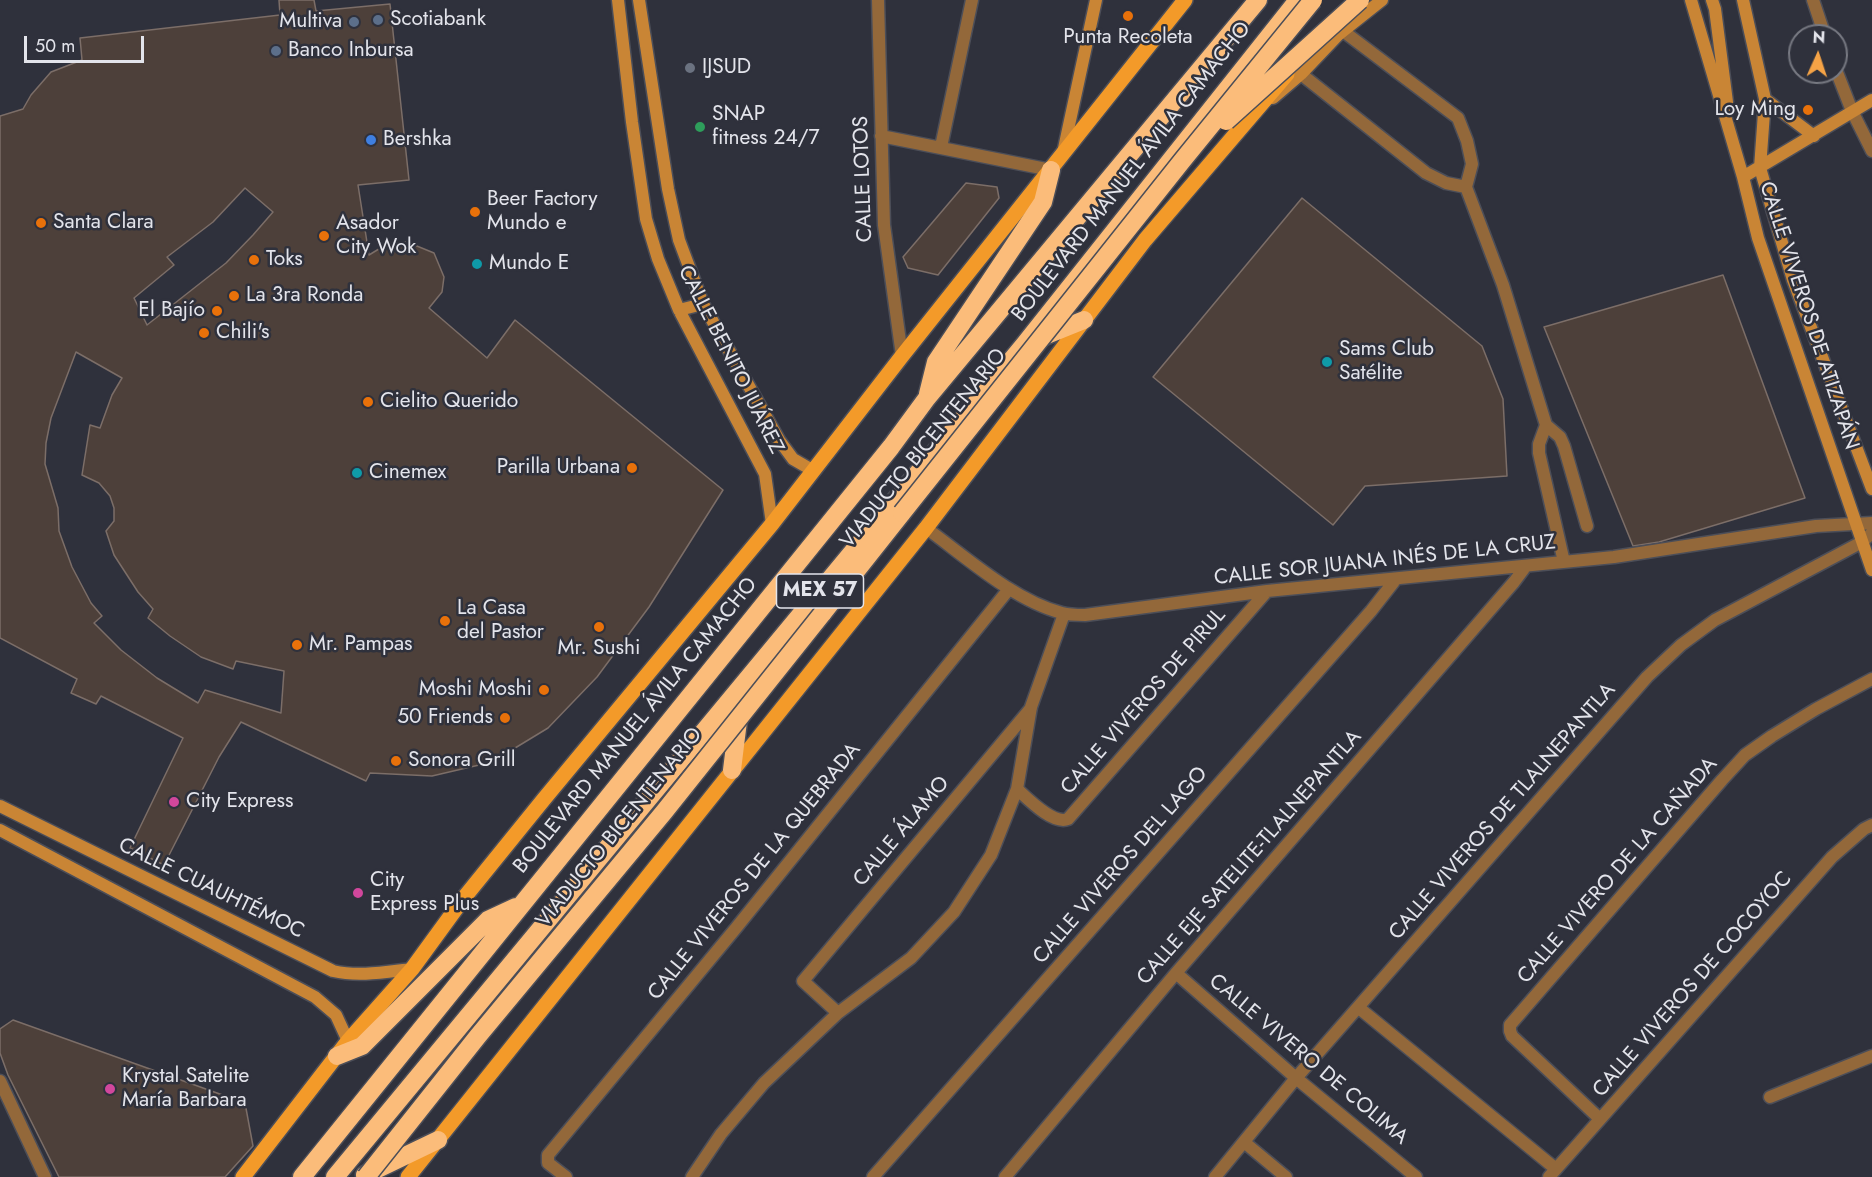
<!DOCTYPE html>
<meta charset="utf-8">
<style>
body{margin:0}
#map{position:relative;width:1872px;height:1177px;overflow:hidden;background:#2f313c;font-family:Jost,sans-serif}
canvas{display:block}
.north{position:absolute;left:1788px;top:24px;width:60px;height:60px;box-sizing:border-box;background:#2f313c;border:2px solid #777982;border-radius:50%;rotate:3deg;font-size:16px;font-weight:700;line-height:24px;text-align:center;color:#e3e4eb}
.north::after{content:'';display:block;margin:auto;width:21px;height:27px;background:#f5a346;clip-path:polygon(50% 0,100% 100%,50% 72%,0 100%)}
.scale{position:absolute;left:24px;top:36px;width:120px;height:27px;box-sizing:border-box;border:3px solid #e3e4eb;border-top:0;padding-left:8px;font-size:18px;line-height:21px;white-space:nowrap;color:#e3e4eb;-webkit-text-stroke:4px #2f313c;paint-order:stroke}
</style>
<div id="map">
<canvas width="1872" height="1177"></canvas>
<div class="north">N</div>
<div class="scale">50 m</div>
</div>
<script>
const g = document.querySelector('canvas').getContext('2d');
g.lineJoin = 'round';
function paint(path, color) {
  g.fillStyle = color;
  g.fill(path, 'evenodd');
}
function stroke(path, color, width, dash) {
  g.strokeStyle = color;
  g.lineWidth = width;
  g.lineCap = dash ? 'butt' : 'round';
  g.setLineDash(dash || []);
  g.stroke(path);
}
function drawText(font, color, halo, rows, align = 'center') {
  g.font = font + ' Jost,sans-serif';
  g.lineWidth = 5;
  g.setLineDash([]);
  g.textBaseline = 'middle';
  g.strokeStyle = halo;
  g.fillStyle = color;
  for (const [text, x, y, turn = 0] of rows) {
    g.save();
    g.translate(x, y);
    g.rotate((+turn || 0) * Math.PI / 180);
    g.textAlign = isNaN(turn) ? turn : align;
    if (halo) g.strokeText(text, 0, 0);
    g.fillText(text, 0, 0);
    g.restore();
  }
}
const building = new Path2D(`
 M279,0H314L316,11L390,4L409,180L358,185L369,255L387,244L407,242L434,253L444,277L442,292L429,308L487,358L515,320L723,490L649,607L597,677L548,728L492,762L432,776L370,773L366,781L241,722L219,757L164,865L130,848L183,738L101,696L96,704L71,693L77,679L0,638V116L23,109L31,95L51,72L82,60L80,38L280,15ZM245,188L273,212L253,235L226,263L147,325L134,298L174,265L167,257L213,222ZM76,352L122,378L112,395L100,428L90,425L82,475L99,483L110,496L114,508V521L106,531L114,555L138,592L153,609L148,618L170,636L201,657L233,669L236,661L284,671L281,713L205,690L198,703L157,678L121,650L94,623L102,616L91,603L72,567L59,531L58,508L45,464L46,443L51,418Z
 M966,183L997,187L999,198L938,275L908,268L903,257Z
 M1302,198L1482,346L1503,399L1507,476L1365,486L1333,525L1153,377Z
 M1723,275L1805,498L1659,542L1633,546L1544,327Z
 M13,1020L245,1103L253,1146L225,1177H59L8,1075L0,1053V1029Z`);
paint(building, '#4d403a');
stroke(building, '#7c6e68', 1.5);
const street = new Path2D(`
 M878,0L884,225L902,356
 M1813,0L1825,36
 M1343,31L1458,118L1467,141L1472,164L1466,187L1503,285L1546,425L1560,437L1564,446L1587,526
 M1836,70L1852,111L1872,151
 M1301,74L1426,173L1446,183L1466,187
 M881,136L1051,170
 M941,147L972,0
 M1546,425L1539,444V453L1564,562
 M926,528C966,557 1013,600 1062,613C1069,615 1078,615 1085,615L1267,591L1614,557L1816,526L1872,523
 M1017,789C1028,799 1053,825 1068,819L1267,591
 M1176,973L1296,1078L1416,1177
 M1359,1008L1556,1169
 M838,1013L803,981L1031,708
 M0,1081L45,1177
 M1770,1097L1872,1056
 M1600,1119L1512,1036L1510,1031V1025L1722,780L1745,755L1772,736L1816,709L1872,679
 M1244,1142L1286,1177
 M566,1177L548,1163V1155L736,928L1009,589
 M692,1177L721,1134L764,1083L838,1013L911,958L954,912L991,855L1017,789L1031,707L1064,614
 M873,1177L1371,611L1396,579
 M1005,1177L1176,973L1514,582L1526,566
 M1215,1177L1296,1078L1647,677L1681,645L1715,620L1862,542L1872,533
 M1549,1177L1832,857L1864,829L1872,825`);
const secondary = new Path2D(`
 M618,0L632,122L646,219L658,259L679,310L765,474L772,524
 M639,0L668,189L679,240L703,304L779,440L793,459L812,470
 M1691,0L1743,177L1758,238L1872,570
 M1712,0L1715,9L1727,102
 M1743,0L1765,99L1760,168L1793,280L1872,489
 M1273,98L1301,74L1338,35L1382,0
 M1765,99L1814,136
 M1063,153L1096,0
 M1743,177L1872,100
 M679,310L703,304
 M0,806L333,971C359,977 385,972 412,969
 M0,830L315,997L336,1015L348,1041`);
const primary = new Path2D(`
 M243,1177L348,1041L412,969L463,899L544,799L772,524L902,356L1185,0
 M408,1177L926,528L1145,240L1287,74`);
const highway = new Path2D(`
 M1037,339L1084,320
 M928,394L936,362L1043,202L1051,170
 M822,614L902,513
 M732,770L739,713
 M337,1056L362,1046L488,920L516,907
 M365,1175L438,1140
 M302,1177L891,447L927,398L1258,0
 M335,1177L1024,345L1298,0`);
stroke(street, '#4c4e58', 15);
stroke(secondary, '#4c4e58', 15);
stroke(primary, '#4c4e58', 18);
stroke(highway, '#4c4e58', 21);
stroke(street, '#93683a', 12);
stroke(secondary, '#c98535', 12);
stroke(primary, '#f39a29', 15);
stroke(highway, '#fbbc7a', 18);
const highwayBridge = new Path2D(`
 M1226,121L1360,0
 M902,513L1182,161L1313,0
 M366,1177L478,1036L664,812L822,614`);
stroke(highwayBridge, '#4c4e58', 21, []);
stroke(highwayBridge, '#fbbc7a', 18);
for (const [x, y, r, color] of [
 [1128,16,6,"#e8710a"],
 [378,20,6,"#5c6f8a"],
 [354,22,6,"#5c6f8a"],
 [276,51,6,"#5c6f8a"],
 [690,68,6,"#6b7280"],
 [1808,110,6,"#e8710a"],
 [700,127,6,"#2e9e5b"],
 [371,140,6,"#3f7fe0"],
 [475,212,6,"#e8710a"],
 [41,223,6,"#e8710a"],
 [324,236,6,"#e8710a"],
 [254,260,6,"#e8710a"],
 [477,264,6,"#0f9aa8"],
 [234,296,6,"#e8710a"],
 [217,311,6,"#e8710a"],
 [204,333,6,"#e8710a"],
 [1327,362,6,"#0f9aa8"],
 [368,402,6,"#e8710a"],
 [632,468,6,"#e8710a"],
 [357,473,6,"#0f9aa8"],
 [445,621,6,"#e8710a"],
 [599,627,6,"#e8710a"],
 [297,645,6,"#e8710a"],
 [544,690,6,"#e8710a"],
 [505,718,6,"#e8710a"],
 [396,761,6,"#e8710a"],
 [174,802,6,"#d1479c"],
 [358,893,6,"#d1479c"],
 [110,1089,6,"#d1479c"]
]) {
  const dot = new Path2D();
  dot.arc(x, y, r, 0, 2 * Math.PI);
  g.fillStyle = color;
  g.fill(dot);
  stroke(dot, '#2f313c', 2);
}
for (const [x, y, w] of [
 [820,591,87]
]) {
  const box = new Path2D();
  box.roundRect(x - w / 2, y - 17, w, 34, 4.5);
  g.fillStyle = '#2f313c';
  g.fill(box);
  stroke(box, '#e3e4eb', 1.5);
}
drawText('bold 20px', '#e3e4eb', null, [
 ["MEX 57",820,591]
]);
drawText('21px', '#e3e4eb', '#2f313c', [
 ["Scotiabank",390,20],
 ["Multiva",342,22,"right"],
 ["Punta Recoleta",1128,38,"center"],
 ["Banco Inbursa",288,51],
 ["IJSUD",702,68],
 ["Loy Ming",1796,110,"right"],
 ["SNAP",712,115],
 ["fitness 24/7",712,139],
 ["Bershka",383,140],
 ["Beer Factory",487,200],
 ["Mundo e",487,224],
 ["Santa Clara",53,223],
 ["Asador",336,224],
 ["City Wok",336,248],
 ["Toks",266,260],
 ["Mundo E",489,264],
 ["La 3ra Ronda",246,296],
 ["El Bajío",205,311,"right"],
 ["Chili's",216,333],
 ["Sams Club",1339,350],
 ["Satélite",1339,374],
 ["Cielito Querido",380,402],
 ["Parilla Urbana",620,468,"right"],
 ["Cinemex",369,473],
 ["La Casa",457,609],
 ["del Pastor",457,633],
 ["Mr. Pampas",309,645],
 ["Mr. Sushi",599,649,"center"],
 ["Moshi Moshi",532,690,"right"],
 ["50 Friends",493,718,"right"],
 ["Sonora Grill",408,761],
 ["City Express",186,802],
 ["City",370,881],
 ["Express Plus",370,905],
 ["Krystal Satelite",122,1077],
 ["María Barbara",122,1101]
], 'left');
drawText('21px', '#e3e4eb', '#2f313c', [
 ["BOULEVARD MANUEL ÁVILA CAMACHO",1132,172,-52],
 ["CALLE LOTOS",864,179,-92],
 ["CALLE VIVEROS DE ATIZAPÁN",1808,316,72],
 ["CALLE BENITO JUÁREZ",730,360,63],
 ["VIADUCTO BICENTENARIO",924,449,-51],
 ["CALLE SOR JUANA INÉS DE LA CRUZ",1385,561,-6],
 ["CALLE VIVEROS DE PIRUL",1144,702,-49],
 ["BOULEVARD MANUEL ÁVILA CAMACHO",636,726,-51],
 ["CALLE VIVEROS DE TLALNEPANTLA",1503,812,-49],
 ["VIADUCTO BICENTENARIO",620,828,-51],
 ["CALLE ÁLAMO",902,832,-50],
 ["CALLE EJE SATELITE-TLALNEPANTLA",1250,858,-49],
 ["CALLE VIVEROS DEL LAGO",1121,866,-49],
 ["CALLE VIVERO DE LA CAÑADA",1618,871,-49],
 ["CALLE VIVEROS DE LA QUEBRADA",755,872,-51],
 ["CALLE CUAUHTÉMOC",211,889,26],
 ["CALLE VIVEROS DE COCOYOC",1693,985,-49],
 ["CALLE VIVERO DE COLIMA",1308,1060,40]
]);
</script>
